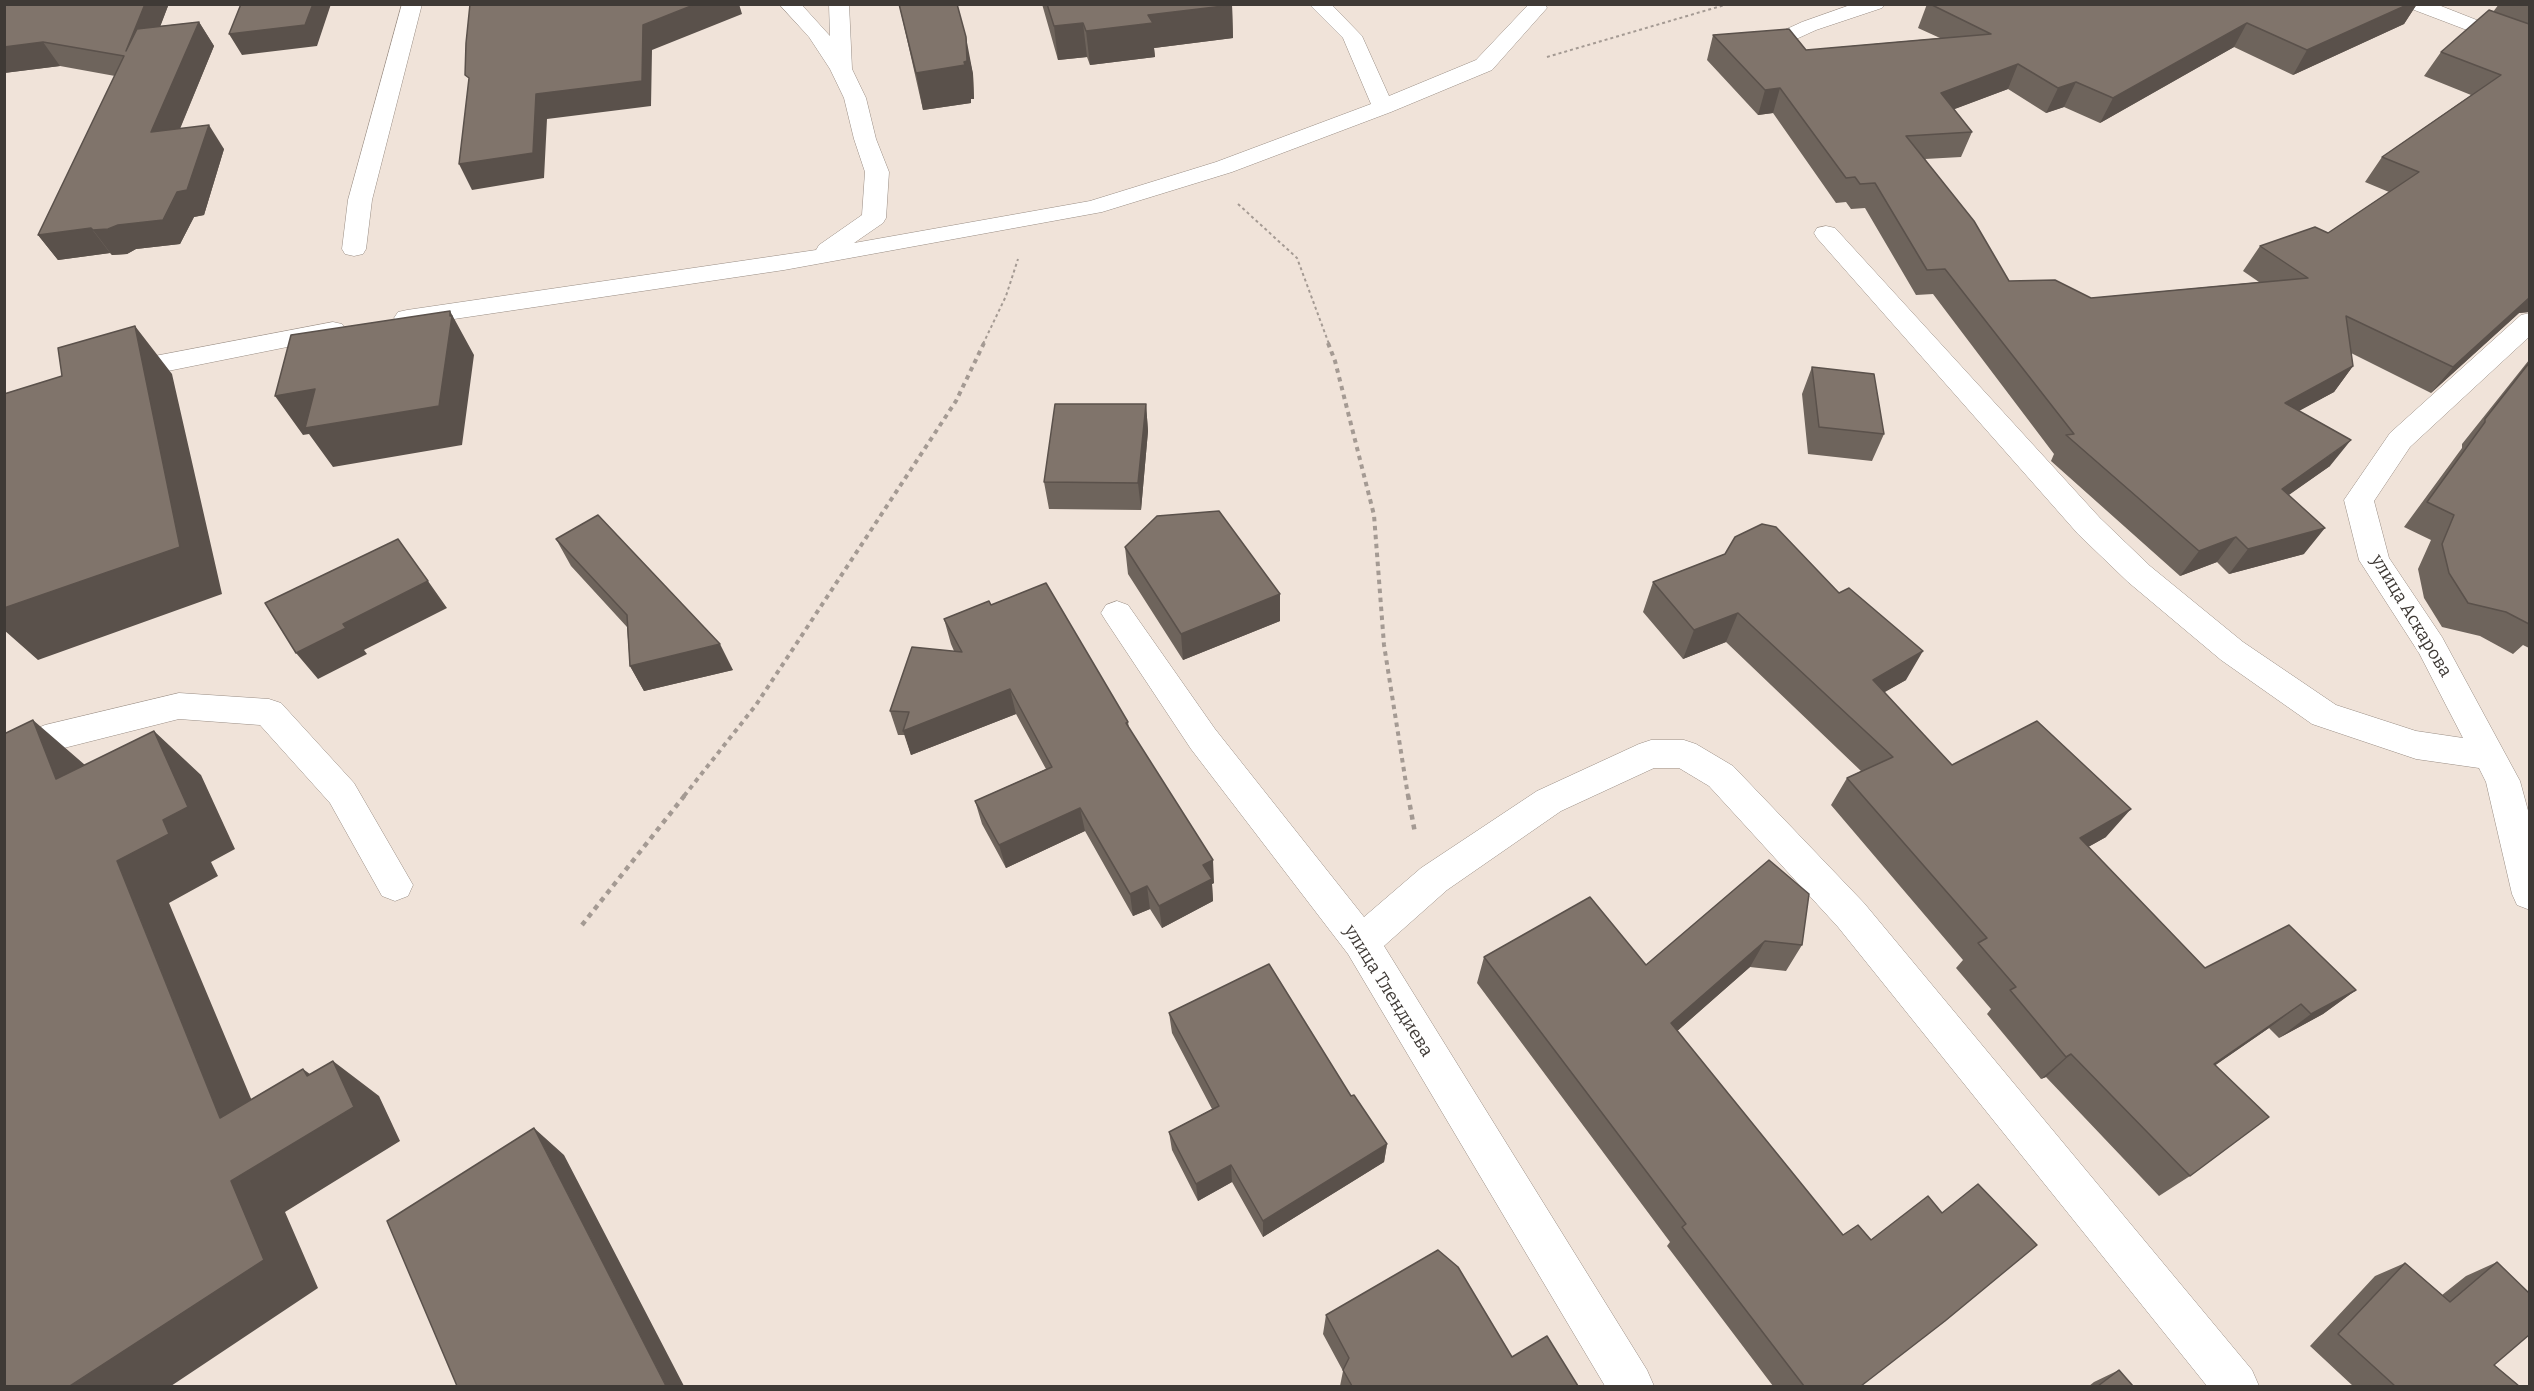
<!DOCTYPE html>
<meta charset="utf-8">
<style>
body{margin:0}
#map{position:relative;width:2534px;height:1391px;overflow:hidden;background:#f0e3d9;font-family:Bitter,serif}
canvas{display:block}
.frame{position:absolute;inset:0;border:6px solid #3f3a36;pointer-events:none}
</style>
<div id="map">
<canvas width="2534" height="1391"></canvas>
<div class="frame"></div>
</div>
<script>
const g = document.querySelector('canvas').getContext('2d');
g.lineJoin = 'round';
function stroke(path, color, width, dash) {
  g.strokeStyle = color;
  g.lineWidth = width;
  g.lineCap = dash ? 'butt' : 'round';
  g.setLineDash(dash || []);
  g.stroke(path);
}
function paint(path, color) {
  g.fillStyle = color;
  g.fill(path, 'evenodd');
}
function drawText(font, color, halo, rows, align = 'center') {
  g.font = font + ' Bitter,serif';
  g.lineWidth = 6;
  g.setLineDash([]);
  g.textBaseline = 'middle';
  g.strokeStyle = halo;
  g.fillStyle = color;
  for (const [text, x, y, turn = 0] of rows) {
    g.save();
    g.translate(x, y);
    g.rotate((+turn || 0) * Math.PI / 180);
    g.textAlign = isNaN(turn) ? turn : align;
    if (halo) g.strokeText(text, 0, 0);
    g.fillText(text, 0, 0);
    g.restore();
  }
}
const minor = new Path2D(`
 M402,4H422L372,200L366,249L363,254L354,256L345,254L342,249L348,200Z
 M779,4H801L830,36L829,4H849L852,69L866,98L876,139L889,172L886,218L883,223L854,243L1090,201L1216,162L1371,104L1343,38L1309,4H1331L1362,36L1389,96L1476,60L1529,4H1545L1547,8L1492,70L1391,112L1232,172L1102,212L784,270L407,326L398,324L394,318L398,312L407,310L816,250L819,245L862,215L865,172L854,139L844,98L830,69L809,37Z
 M1853,4H1885L1882,8L1816,30L1781,46L1774,48L1767,46L1764,42L1767,38L1802,22Z
 M2406,4H2436L2530,41V54L2409,8Z
 M1826,226L1835,228L2100,518L2150,566L2243,642L2336,705L2416,731L2463,738L2419,653L2359,560L2344,500L2390,433L2521,315L2530,313V336L2410,447L2374,501L2389,558L2442,637L2520,781L2530,818V910L2517,905L2512,894L2486,782L2479,768L2416,759L2312,724L2221,660L2128,582L2078,534L1817,238L1814,233L1817,228Z
 M333,322L342,324L346,330L342,336L118,381L108,378L105,372L108,366L118,363Z
 M1117,601L1128,605L1215,729L1364,917L1421,868L1537,791L1639,744L1651,740H1684L1696,744L1733,766L1864,903L2252,1370L2259,1386H2207L1838,927L1709,786L1679,768H1654L1561,811L1447,890L1384,946L1647,1370L1654,1386H1605L1348,954L1191,749L1106,621L1101,613L1106,605Z
 M179,693L269,699L281,703L354,783L413,885L408,896L395,901L382,896L330,803L260,725L179,719L52,751L4,771V742L45,725Z`);
stroke(minor, '#998d84', 1);
stroke(new Path2D(`
 M1547,57L1728,4
 M1238,204L1297,258L1329,344
 M983,344L1006,296L1018,259`), '#a49a93', 2, [3, 3]);
stroke(new Path2D(`
 M1328,343L1335,361L1374,515L1384,645L1408,796
 M684,796L756,705L956,401L984,343`), '#a49a93', 4, [4.5, 4.5]);
stroke(new Path2D(`
 M1408,795L1415,833
 M582,925L685,795`), '#a49a93', 4.5, [5, 5]);
paint(minor, '#fff');
paint(new Path2D(`
 M899,4H960L957,5L973,74L974,99H971V103L923,110Z
 M1042,4L1232,5L1233,38L1154,48L1155,57L1090,65L1087,57L1058,60Z
 M1927,4H2417L2404,24L2293,75L2234,47L2100,123L2064,107L2046,113L2008,89L1954,109L1972,132L1961,157L1925,159L2009,281L2091,298L2259,282L2243,271L2260,246L2328,233L2389,192L2365,182L2382,157L2471,95L2424,76L2441,52L2493,12L2499,4H2529V312L2519,313L2431,393L2351,353L2353,366L2334,392L2298,411L2330,466L2288,495L2304,554L2229,574L2217,562L2180,576L2051,461L2054,454L1933,294L1916,295L1865,208L1851,209L1846,202L1836,203L1773,113L1758,115L1707,60L1713,35L1806,50L1940,38L1918,28Z
 M4,5L168,6L160,26L199,22L214,46L180,129L224,149L204,215L194,217L180,244L136,249L127,254L112,255L110,253L58,260L38,235L115,76L60,66L4,73Z
 M2529,360V648L2523,645L2513,654L2480,636L2442,627L2424,598L2418,569L2431,540L2404,527L2462,448V444Z
 M1812,367L1884,434L1872,461L1808,454L1802,394Z
 M1146,404L1148,431L1141,510L1049,509L1044,482Z
 M556,539L733,670L644,691L630,666L627,627L571,566Z
 M1125,547L1280,594V621L1183,660L1128,574Z
 M1725,554L1906,680L1884,692L1952,765L2106,837L2088,847L2205,968L2356,990L2323,1014L2279,1038L2269,1028L2215,1065L2190,1176L2159,1196L2046,1077L2041,1079L1987,1014L1991,1009L1956,968L1963,960L1831,805L1847,778L1861,771L1726,642L1683,659L1643,612L1653,582Z
 M991,605L1128,722L1129,728L1214,883L1212,884L1213,901L1162,928L1150,909L1133,916L1085,831L1006,868L982,824L975,801L1046,769L1016,714L911,755L905,735H898L890,711L954,651L951,644L944,619Z
 M1769,860L1802,945L1786,971L1750,967L1677,1031L1861,1386H1773L1667,1246L1670,1242L1477,983L1484,957L1646,965Z
 M1169,1013L1351,1096L1387,1144L1384,1162L1263,1237L1232,1182L1198,1201L1172,1150L1169,1132L1212,1109L1172,1033Z
 M2497,1262L2494,1365L2519,1386H2353L2310,1346L2375,1276L2405,1263L2442,1295L2466,1276Z
 M1326,1315L1512,1357L1578,1386H1340L1343,1371L1323,1334Z
 M2119,1370L2133,1386H2089L2094,1382Z`), '#6e645c');
paint(new Path2D(`
 M145,4H167L168,6L142,75L126,51Z
 M313,4H331L317,46L242,55L229,34Z
 M696,4H739L742,14L652,50L651,106L547,119L544,178L472,190L459,164L536,94L643,25Z
 M2409,4H2417L2404,24L2293,75L2307,50Z
 M1232,5L1233,38L1154,48L1155,57L1090,65L1086,31L1148,15Z
 M199,22L214,46L168,157L151,132Z
 M1083,23L1087,57L1058,60L1054,26Z
 M2247,23L2234,47L2100,123L2113,98Z
 M966,37L973,74L974,99H971V103L923,110L916,73L964,62Z
 M43,42L60,66L4,73V47Z
 M2018,64L2008,89L1931,118L1941,93Z
 M2076,82L2064,107L2046,113L2058,88Z
 M1780,88L1773,113L1758,115L1765,90Z
 M209,125L224,149L204,215L194,217L180,244L136,249L127,254L112,255L93,230Z
 M91,228L110,253L58,260L38,235Z
 M2529,298V312L2519,313L2431,393L2453,367Z
 M450,311L474,355L462,445L333,467L309,434L303,435L275,396L450,316Z
 M135,326L172,374L222,594L38,660L4,630V608Z
 M2353,366L2334,392L2266,429L2285,403Z
 M1146,404L1148,431L1141,510L1138,483Z
 M2351,440L2330,466L2262,514L2282,489Z
 M2325,528L2304,554L2229,574L2248,549Z
 M2236,537L2217,562L2180,576L2199,551Z
 M428,581L447,608L364,650L367,654L318,679L296,653L343,624Z
 M1280,594V621L1183,660L1181,634Z
 M1738,613L1726,642L1683,659L1694,630Z
 M720,644L733,670L644,691L630,666Z
 M1923,651L1906,680L1857,708L1873,680Z
 M1010,689L1016,714L911,755L903,731Z
 M33,720L85,765L56,779Z
 M154,731L201,775L235,849L211,862L218,876L169,903L273,1151L220,1118L117,861L163,820Z
 M1080,808L1085,831L1006,868L999,845Z
 M2131,809L2106,837L2056,865L2080,838Z
 M1213,860L1214,883L1212,884L1213,901L1162,928L1159,906L1203,865Z
 M1147,886L1150,909L1133,916L1130,894Z
 M1765,941L1750,967L1658,1048L1671,1023Z
 M2356,990L2323,1014L2279,1038L2311,1014Z
 M2301,1004L2269,1028L2184,1087L2214,1064Z
 M2071,1054L2046,1077L2041,1079L2066,1057Z
 M333,1061L379,1096L400,1141L285,1212L318,1288L171,1386H70L231,1181L307,1076L303,1069L351,1104Z
 M534,1128L564,1155L684,1386H666Z
 M1387,1144L1384,1162L1263,1237V1221Z
 M1231,1165L1232,1182L1198,1201L1196,1184Z`), '#5a514b');
const building = new Path2D(`
 M8,4H145L126,51L137,29L199,22L151,132L209,125L187,190L177,192L163,220L118,225L108,229L93,230L91,228L38,235L124,56L43,42L4,47V5Z
 M241,4H313L305,25L229,34Z
 M470,4H696L643,25L642,81L536,94L533,153L459,164L469,78L465,75L466,43Z
 M899,4H957L966,37L967,61L964,62L965,65L916,73Z
 M1047,4H1232V5L1148,15L1153,23L1086,31L1083,23L1054,26Z
 M1930,4H2409L2307,50L2247,23L2113,98L2076,82L2058,88L2018,64L1941,93L1972,132L1906,136L1974,221L2009,281L2055,280L2091,298L2308,278L2260,246L2315,227L2328,233L2419,172L2382,157L2501,75L2441,52L2489,10L2529,24V298L2453,367L2346,316L2353,366L2285,403L2351,440L2282,489L2325,528L2248,549L2236,537L2199,551L2066,435L2074,434L1945,269L1927,270L1875,183L1860,184L1855,177L1846,178L1780,88L1765,90L1713,35L1789,29L1806,50L1991,34Z
 M450,311V316H452L439,406L305,428L315,389L275,396L291,335Z
 M135,326L180,547L4,608V394L62,376L58,348Z
 M2529,363V624L2506,612L2468,603L2449,573L2442,544L2454,515L2427,502L2485,422V419Z
 M1812,367L1874,374L1884,434L1819,427Z
 M1055,404H1146L1138,483L1044,482Z
 M1219,511L1280,594L1181,634L1125,547L1157,516Z
 M598,515L720,644L630,666L627,615L556,539Z
 M1762,524L1776,527L1839,593L1849,588L1923,651L1873,680L1952,765L2037,721L2131,809L2080,838L2205,968L2289,925L2356,990L2311,1014L2301,1004L2214,1064L2269,1117L2190,1176L2071,1054L2066,1057L2010,990L2016,987L1978,943L1987,938L1847,778L1893,757L1738,613L1694,630L1653,582L1725,554L1735,537Z
 M398,539L428,581L343,624L346,628L296,653L265,603Z
 M1046,583L1128,722L1126,723L1213,860L1203,865L1212,879L1159,906L1147,886L1130,894L1080,808L999,845L975,801L1052,767L1010,689L903,731L909,712L890,711L912,647L962,652L944,619L989,601L991,605Z
 M33,720L56,779L154,731L188,807L163,820L169,834L117,861L220,1118L303,1069L307,1076L333,1061L354,1107L231,1181L264,1260L70,1386H4V734Z
 M1769,860L1809,894L1802,945L1765,941L1671,1023L1843,1235L1858,1225L1871,1240L1928,1196L1942,1213L1978,1184L2037,1245L1945,1321L1861,1386H1804L1682,1227L1686,1224L1484,957L1590,897L1646,965Z
 M1269,964L1351,1096L1354,1095L1387,1144L1263,1221L1231,1165L1196,1184L1169,1132L1219,1106L1169,1013Z
 M534,1128L666,1386H457L387,1221Z
 M1438,1250L1458,1267L1512,1357L1547,1336L1578,1386H1352L1343,1370L1349,1358L1326,1315Z
 M2497,1262L2529,1293V1335L2494,1365L2519,1386H2395L2338,1334L2405,1263L2450,1302Z
 M2119,1370L2133,1386H2098Z`);
paint(building, '#80746b');
stroke(building, '#5a514b', 1.5);
drawText('18px', '#3f3a36', '#fff', [
 ["улица Аскарова",2411,616,59],
 ["улица Тлендиева",1388,991,58]
]);
</script>
